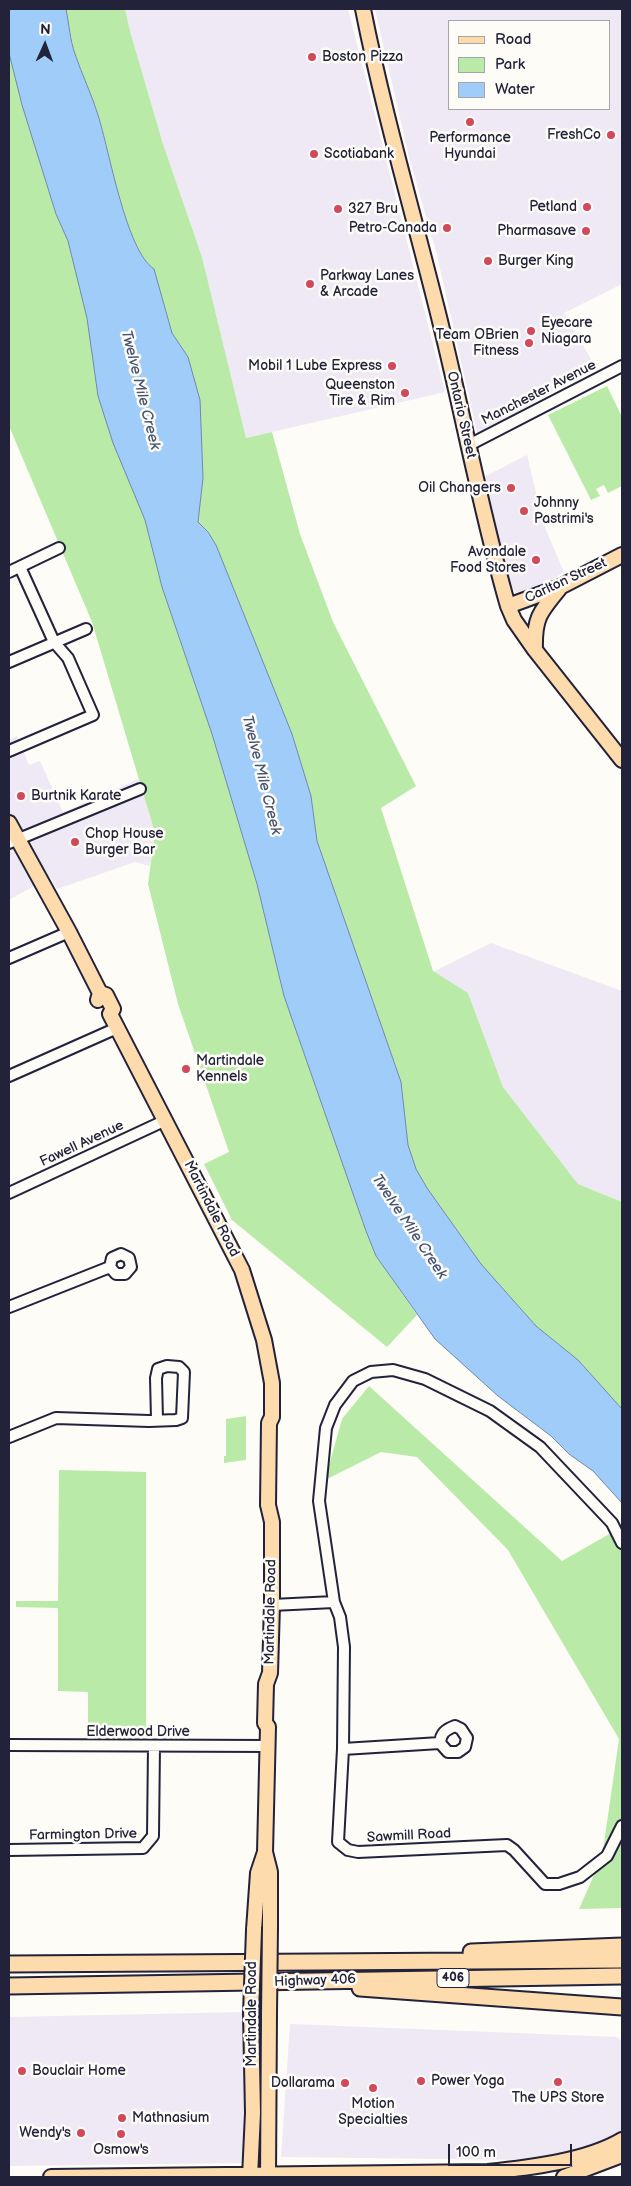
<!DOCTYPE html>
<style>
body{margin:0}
#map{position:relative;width:631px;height:2186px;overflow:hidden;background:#fdfcf7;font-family:"Balsamiq Sans",sans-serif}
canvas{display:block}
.frame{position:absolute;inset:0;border:10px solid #22223b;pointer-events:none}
.legend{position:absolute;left:448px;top:20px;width:162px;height:90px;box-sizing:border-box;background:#fdfcf7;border:1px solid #a5a5ac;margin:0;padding:6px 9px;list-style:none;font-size:15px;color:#22223b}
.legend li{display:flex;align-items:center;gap:10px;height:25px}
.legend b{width:25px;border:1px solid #a5a5ac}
.north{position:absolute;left:20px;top:20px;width:50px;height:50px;-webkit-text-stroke:4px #fdfcf7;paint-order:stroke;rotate:2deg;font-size:14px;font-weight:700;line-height:20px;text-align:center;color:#22223b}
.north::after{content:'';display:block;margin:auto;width:18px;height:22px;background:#22223b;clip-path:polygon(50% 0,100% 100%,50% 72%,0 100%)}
.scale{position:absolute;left:448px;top:2144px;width:124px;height:22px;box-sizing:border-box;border:2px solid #22223b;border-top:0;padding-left:6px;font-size:15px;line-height:18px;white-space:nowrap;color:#22223b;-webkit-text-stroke:4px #fdfcf7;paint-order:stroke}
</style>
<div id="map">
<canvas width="631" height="2186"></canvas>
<div class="frame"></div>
<ul class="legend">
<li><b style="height:6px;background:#fedbac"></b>Road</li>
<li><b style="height:14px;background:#baeaa8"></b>Park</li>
<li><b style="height:14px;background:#a0ccfa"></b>Water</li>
</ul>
<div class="north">N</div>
<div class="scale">100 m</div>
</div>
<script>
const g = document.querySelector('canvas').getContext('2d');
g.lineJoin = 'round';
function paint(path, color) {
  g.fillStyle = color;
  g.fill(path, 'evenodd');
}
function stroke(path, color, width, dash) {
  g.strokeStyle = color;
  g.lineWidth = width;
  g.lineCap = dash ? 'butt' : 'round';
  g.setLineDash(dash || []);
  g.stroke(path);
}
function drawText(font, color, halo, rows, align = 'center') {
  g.font = font + ' "Balsamiq Sans",sans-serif';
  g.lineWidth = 5;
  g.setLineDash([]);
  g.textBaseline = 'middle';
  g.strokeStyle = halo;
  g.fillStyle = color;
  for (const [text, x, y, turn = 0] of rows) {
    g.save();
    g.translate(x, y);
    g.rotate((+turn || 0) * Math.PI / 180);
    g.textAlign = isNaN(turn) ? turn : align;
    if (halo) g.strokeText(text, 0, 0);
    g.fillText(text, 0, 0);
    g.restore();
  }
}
paint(new Path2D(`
 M125,9H348L445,392L246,438L202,257L163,144L130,31Z
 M375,9H622V284L564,313L595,366L478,436L436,251L409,157ZM450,21H610V109H450Z
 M527,455L543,523L564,572L523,597L509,586L484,477Z
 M17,736L29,765L40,761L63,812L139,779L155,833L150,866L135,862L57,889L50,877L9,900V740Z
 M491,943L622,991V1202L578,1184L503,1087L468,993L433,972Z
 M248,2012L244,2163L9,2166V2017Z
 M290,2024L617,2037L622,2042V2135L593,2146L533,2160L281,2157Z`), '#eee9f4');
paint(new Path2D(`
 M66,9H125L130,31L163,144L202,257L246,438L272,432L300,534L333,622L416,786L381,808L433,971L468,993L503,1087L578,1184L622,1202V1409L578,1360L536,1326L481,1264L427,1188L416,1169L408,1145L401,1082L317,841L311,796L292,734L216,545L208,532L198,522L203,478L188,357L172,333L154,269C126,251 109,149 98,115C92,95 82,75 75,54C70,40 69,24 66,9Z
 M9,53L22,105L56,214L68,241L87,318L98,396L145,520L162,587L212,734L257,884L284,996L366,1231L376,1256L417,1315L387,1347L232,1220L204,1164L229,1152L178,1004L148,884L155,833L92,622L9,426Z
 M607,386L622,417V486L608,493L604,485L596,489L600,496L591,500L548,415Z
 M369,1386L562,1561L611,1533L622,1539V1908L579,1909L602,1857L619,1739L508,1550L417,1457L381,1452L325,1480L342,1419Z
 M246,1416V1460L224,1463V1456H226V1419Z
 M59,1470L146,1472V1733H88V1692L58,1691V1608L16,1607V1601H58Z`), '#baeaa8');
const water = new Path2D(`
 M9,9H66C69,24 70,40 75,54C82,75 92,95 98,115C109,149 126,251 154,269L172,333L188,357L200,400L203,478L198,522L208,532L216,545L292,734L311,796L317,841L401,1082L408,1145L416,1169L427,1188L481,1264L536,1326L578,1360L622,1409V1503L593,1471L569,1454L551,1436L498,1396L435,1339L376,1256L366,1231L284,996L257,884L212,734L162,587L145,520L113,443L98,396L87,318L68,241L56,214L22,105L9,53Z`);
paint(water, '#a0ccfa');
stroke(water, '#6e88ae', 1);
const minor = new Path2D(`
 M467,446L622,366
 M9,572L59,548
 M9,662L86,629
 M9,751L93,715L68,658L54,642L20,567
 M9,843L140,789
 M9,958L69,932
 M9,1076L117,1028
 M9,1193L166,1120
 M121,1254L129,1258L131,1267L125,1274H116L110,1267L112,1258Z
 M9,1307L110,1267
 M9,1437L56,1418L149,1421L176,1420L182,1418L184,1372L179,1367L167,1366L158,1369L156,1378L157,1419
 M622,1543L612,1523L540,1447L490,1411L425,1379L393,1370L371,1372L353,1381L335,1405L326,1428L319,1501L334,1602L340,1617L344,1647L343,1749L338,1842L348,1850L358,1852L507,1845L514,1850L545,1884H559L580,1877L607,1856L622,1826
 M272,1605L334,1602
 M9,1745L268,1746
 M343,1749L440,1743L448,1752H458L465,1747L467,1738L461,1729L455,1726C445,1730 441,1733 440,1743
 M9,1850L143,1848L153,1836L154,1746`);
const major = new Path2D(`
 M363,9C383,110 412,209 437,309C462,408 480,509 508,606L514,620L535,650L622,760
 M508,606L560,587L622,555
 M535,650C534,619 539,613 559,589
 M9,823L69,932L100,993L98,1000
 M100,993L106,995L113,1009L110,1014L242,1270L264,1340L272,1383V1417L269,1423L268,1505L272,1522V1605L270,1673L266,1684L265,1723L268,1727L265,1852L270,1872V1927
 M254,1930L258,1873L265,1852
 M51,2177L488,2172C528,2168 587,2161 622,2140
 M250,2177L253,2113L251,2013
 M268,2177L269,2014
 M564,2177L622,2155`);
const highway = new Path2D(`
 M471,1952L622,1946
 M9,1964L622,1960
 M9,1986L622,1976
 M360,1988L622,2007`);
stroke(minor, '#22223b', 14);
stroke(major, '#22223b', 18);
stroke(highway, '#22223b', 19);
stroke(minor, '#fdfcf7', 10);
stroke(major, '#fedbac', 14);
stroke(highway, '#fedbac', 15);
const majorBridge = new Path2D(`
 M251,2013L254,1930
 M269,2014L270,1927`);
stroke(majorBridge, '#22223b', 18, []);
stroke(majorBridge, '#fedbac', 14);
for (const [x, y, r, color] of [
 [312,57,5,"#d1495b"],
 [470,122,5,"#d1495b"],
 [611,135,5,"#d1495b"],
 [314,154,5,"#d1495b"],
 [587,207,5,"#d1495b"],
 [338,209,5,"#d1495b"],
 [447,228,5,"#d1495b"],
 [586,231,5,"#d1495b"],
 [488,261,5,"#d1495b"],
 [310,284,5,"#d1495b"],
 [531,331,5,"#d1495b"],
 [529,343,5,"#d1495b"],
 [392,366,5,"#d1495b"],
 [405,393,5,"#d1495b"],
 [511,488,5,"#d1495b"],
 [524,511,5,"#d1495b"],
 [536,560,5,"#d1495b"],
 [21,796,5,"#d1495b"],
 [75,842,5,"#d1495b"],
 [186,1069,5,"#d1495b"],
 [22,2071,5,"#d1495b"],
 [421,2081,5,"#d1495b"],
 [558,2082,5,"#d1495b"],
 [345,2083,5,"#d1495b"],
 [373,2088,5,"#d1495b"],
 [122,2118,5,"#d1495b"],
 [81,2133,5,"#d1495b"],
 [121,2134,5,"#d1495b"]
]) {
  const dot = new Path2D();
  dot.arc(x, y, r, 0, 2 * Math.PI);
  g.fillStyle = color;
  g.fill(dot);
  stroke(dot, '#fdfcf7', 2);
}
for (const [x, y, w] of [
 [453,1978,32]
]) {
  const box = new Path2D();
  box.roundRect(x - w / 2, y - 9.5, w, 19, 4);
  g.fillStyle = '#fdfcf7';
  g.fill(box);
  stroke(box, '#22223b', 1);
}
drawText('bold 12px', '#22223b', null, [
 ["406",453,1978]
]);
drawText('14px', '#22223b', '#fdfcf7', [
 ["Boston Pizza",322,57],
 ["FreshCo",601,135,"right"],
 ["Performance",470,138,"center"],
 ["Hyundai",470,154,"center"],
 ["Scotiabank",324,154],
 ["Petland",577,207,"right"],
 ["327 Bru",348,209],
 ["Petro-Canada",437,228,"right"],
 ["Pharmasave",576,231,"right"],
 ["Burger King",498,261],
 ["Parkway Lanes",320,276],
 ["& Arcade",320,292],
 ["Eyecare",541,323],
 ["Niagara",541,339],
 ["Team OBrien",519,335,"right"],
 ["Fitness",519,351,"right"],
 ["Mobil 1 Lube Express",382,366,"right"],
 ["Queenston",395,385,"right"],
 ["Tire & Rim",395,401,"right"],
 ["Oil Changers",501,488,"right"],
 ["Johnny",534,503],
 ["Pastrimi's",534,519],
 ["Avondale",526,552,"right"],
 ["Food Stores",526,568,"right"],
 ["Burtnik Karate",31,796],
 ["Chop House",85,834],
 ["Burger Bar",85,850],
 ["Martindale",196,1061],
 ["Kennels",196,1077],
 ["Bouclair Home",32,2071],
 ["Power Yoga",431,2081],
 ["Dollarama",335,2083,"right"],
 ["The UPS Store",558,2098,"center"],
 ["Motion",373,2104,"center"],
 ["Specialties",373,2120,"center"],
 ["Mathnasium",132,2118],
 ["Wendy's",71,2133,"right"],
 ["Osmow's",121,2150,"center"]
], 'left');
drawText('14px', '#22223b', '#fdfcf7', [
 ["Manchester Avenue",539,393,-27],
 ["Ontario Street",461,415,77],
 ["Carlton Street",566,581,-25],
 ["Fawell Avenue",82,1144,-25],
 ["Martindale Road",211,1209,63],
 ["Martindale Road",271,1612,-89],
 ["Elderwood Drive",138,1732],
 ["Farmington Drive",83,1835,-1],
 ["Sawmill Road",409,1836,-3],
 ["Highway 406",315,1981,-2],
 ["Martindale Road",252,2014,-90]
]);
drawText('italic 15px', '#485574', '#fdfcf7', [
 ["Twelve Mile Creek",140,390,76],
 ["Twelve Mile Creek",261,775,76],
 ["Twelve Mile Creek",409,1227,56]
]);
</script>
